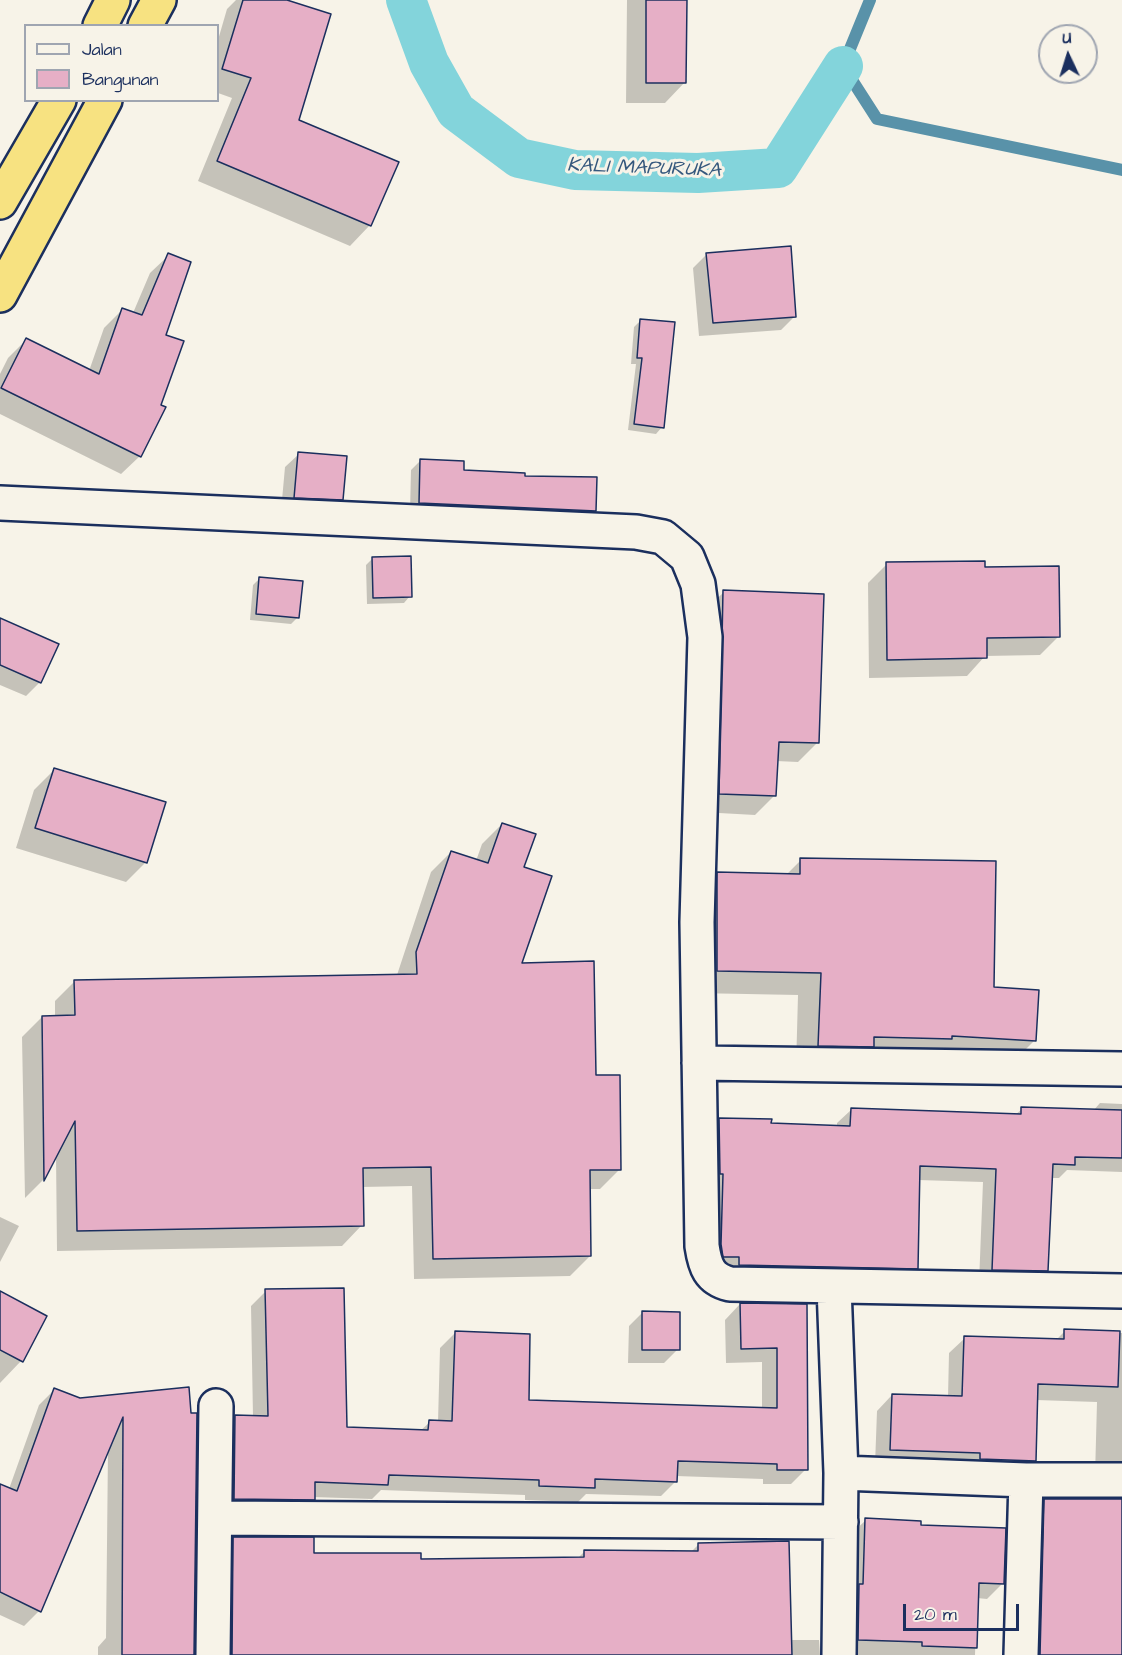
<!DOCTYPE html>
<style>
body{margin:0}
#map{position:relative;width:1122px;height:1655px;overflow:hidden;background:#f7f3e8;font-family:"Architects Daughter",sans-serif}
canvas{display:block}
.legend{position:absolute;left:24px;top:24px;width:195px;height:78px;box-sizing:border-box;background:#f7f3e8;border:2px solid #9fa5b1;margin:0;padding:8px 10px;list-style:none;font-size:18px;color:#1b2f5e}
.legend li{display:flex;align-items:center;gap:12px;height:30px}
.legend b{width:30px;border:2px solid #9fa5b1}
.north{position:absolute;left:1038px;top:24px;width:60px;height:60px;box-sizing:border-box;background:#f7f3e8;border:2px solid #9fa5b1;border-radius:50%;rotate:356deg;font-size:16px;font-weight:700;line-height:24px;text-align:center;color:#1b2f5e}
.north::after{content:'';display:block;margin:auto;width:21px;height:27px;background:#1b2f5e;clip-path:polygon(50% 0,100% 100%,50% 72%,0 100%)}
.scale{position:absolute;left:903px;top:1604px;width:116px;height:27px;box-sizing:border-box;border:3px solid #1b2f5e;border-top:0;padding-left:8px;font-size:18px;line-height:21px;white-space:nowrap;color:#1b2f5e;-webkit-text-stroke:4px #f7f3e8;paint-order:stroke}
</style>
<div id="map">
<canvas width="1122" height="1655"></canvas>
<ul class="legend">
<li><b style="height:8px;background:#f7f3e8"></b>Jalan</li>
<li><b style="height:16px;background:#e6afc6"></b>Bangunan</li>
</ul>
<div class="north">U</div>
<div class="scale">20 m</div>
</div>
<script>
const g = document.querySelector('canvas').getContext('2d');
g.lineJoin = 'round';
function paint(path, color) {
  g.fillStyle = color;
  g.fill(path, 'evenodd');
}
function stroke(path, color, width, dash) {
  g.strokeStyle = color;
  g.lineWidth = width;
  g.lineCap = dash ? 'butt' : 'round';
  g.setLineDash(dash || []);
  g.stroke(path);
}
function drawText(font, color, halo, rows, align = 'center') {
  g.font = font + ' "Architects Daughter",sans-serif';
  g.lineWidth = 6;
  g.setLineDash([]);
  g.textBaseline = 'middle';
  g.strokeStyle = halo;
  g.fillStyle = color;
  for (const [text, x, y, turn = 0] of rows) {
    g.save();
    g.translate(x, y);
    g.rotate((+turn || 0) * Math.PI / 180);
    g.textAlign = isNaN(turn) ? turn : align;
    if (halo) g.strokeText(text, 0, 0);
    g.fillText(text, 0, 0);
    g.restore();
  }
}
paint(new Path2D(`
 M236,0H282L297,121L370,225L350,246L198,181L232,98L218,93V40L227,9Z
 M627,0H685V82L665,103H626Z
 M707,254L795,316L781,330L699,336L693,268Z
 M169,255L164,336L140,456L121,474L0,414V374L8,358L26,340L89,371L104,328L122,310L133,313L150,273Z
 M640,321L662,427L656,434L628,430L636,364H631L634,327Z
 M299,454L341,499L328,513L281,511L285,467Z
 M421,460L462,472L524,477L594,511L585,520L410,512L411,470Z
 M373,558L410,596L404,603L367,604L366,565Z
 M887,564L984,568L1059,636L1040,655L985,656L967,676L869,678L868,583Z
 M260,578L298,617L291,624L250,620L253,585Z
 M724,592L817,743L798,762L776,761L774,796L755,815L701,812L704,611Z
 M0,620L40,682L26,696L0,685Z
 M54,770L146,862L126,882L16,848L34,790Z
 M502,824L522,868L520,964L594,1077L620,1169L600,1189H589L590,1256L570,1276L414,1279L412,1186L362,1187V1225L342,1246L57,1251L56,1155L43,1180L25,1198L22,1037L42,1017H55V1001L75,981L397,975L431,872L451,852L476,861L482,844Z
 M801,860L992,989L1035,1040L1012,1063L796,1068L798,995L694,993L695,897L718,874L786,875Z
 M1100,1103L1122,1104V1172L1067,1170L1059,1178H1050L1046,1270L1032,1284L979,1283L983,1182L918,1180L916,1268L902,1282L710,1270L706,1133L719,1119L770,1125L837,1127V1123L851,1110L1015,1115L1022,1109L1093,1111Z
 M0,1217L19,1226L0,1262Z
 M266,1291L346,1429L420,1431L430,1422H438L440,1348L455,1333L527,1401L762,1409V1362L726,1363L725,1320L740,1304L805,1306L806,1469L791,1484H763V1479L676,1476V1481L661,1496L586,1494L578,1502L525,1500V1495L381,1490L372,1499L313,1497L298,1514H219L220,1431L235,1416L253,1417L251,1306Z
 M0,1293L45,1316L21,1361L0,1383Z
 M643,1312L678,1349L664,1363H628L629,1326Z
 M1065,1331L1122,1333V1485L1095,1476L1097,1402L1036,1400L1034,1461L1019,1476L875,1465L877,1411L892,1395L948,1397L949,1353L965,1338L1055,1341Z
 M188,1389L193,1655H98V1647L106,1638L108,1449L39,1611L24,1626L0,1615V1485L9,1489L39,1405L54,1390L80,1399Z
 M1045,1500H1122V1655H1025L1029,1516Z
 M866,1520L920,1526L1003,1583L987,1599L977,1598L975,1655H843L850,1535Z
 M234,1538L312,1555L420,1560L577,1559L585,1551L690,1553L698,1545L790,1640H819L820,1655H217L218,1554Z`), '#0003');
stroke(new Path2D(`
 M870,0L843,66L877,119L1122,170`), '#5992a9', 12);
stroke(new Path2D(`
 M406,0L429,63L456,111L519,158L575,170L698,173L778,168L843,66`), '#83d4db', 40);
const building = new Path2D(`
 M243,0H287L331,14L299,120L399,162L371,226L217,161L251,78L222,69Z
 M646,0H687L686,83H646Z
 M791,246L796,317L713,323L706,253Z
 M168,253L191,262L166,335L184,341L161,405L166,407L141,457L1,388L26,338L99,374L122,308L142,315Z
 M640,319L675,322L664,428L634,424L642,358H637Z
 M298,452L347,456L343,500L294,498Z
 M420,459L464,461V470L525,473V476L597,477L596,511L419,503Z
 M411,556L412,597L373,598L372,557Z
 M985,561V567L1059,566L1060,637L987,638V658L887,660L886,562Z
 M259,577L303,581L299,618L256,614Z
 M723,590L824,594L819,743L779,742L776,796L719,794Z
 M0,618L59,644L41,683L0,665Z
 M54,768L166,802L147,863L35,828Z
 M502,823L536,834L524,867L552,876L522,963L594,961L596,1075H620L621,1170H590L591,1256L433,1259L431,1167L363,1168L364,1226L77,1231L75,1121L44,1181L42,1016L75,1015L74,980L417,974L416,952L451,851L488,863Z
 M800,858L996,861L994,987L1039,990L1036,1041L952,1036V1039L874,1037V1047L818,1046L821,973L717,971V872L800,874Z
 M1021,1107L1122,1110V1158L1075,1157V1165L1053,1164L1048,1271L992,1270L996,1169L920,1166L918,1269L739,1265V1257H723L721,1244L723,1174H720L719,1118L772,1119L771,1123L850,1126L851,1108L1021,1114Z
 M344,1288L347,1427L428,1430L429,1420L452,1421L455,1331L530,1334L529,1400L777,1408V1348L741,1349L740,1303L807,1304L808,1470H777V1464L678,1461L677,1482L595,1479V1488L539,1486V1480L389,1475L388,1485L315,1482V1500L234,1499L235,1415L268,1416L265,1289Z
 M0,1291L47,1316L23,1362L0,1350Z
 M642,1311L680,1312V1350H642Z
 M1064,1329L1120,1331L1118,1387L1038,1384L1036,1461L980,1459V1453L890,1450L892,1394L962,1396L964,1336L1064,1339Z
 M189,1387L191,1413H197L194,1655H122L123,1417L41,1612L0,1592V1484L17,1491L54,1388L80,1398Z
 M1044,1499H1122V1655H1040Z
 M865,1518L921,1521V1525L1006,1528L1004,1584L979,1583L977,1648L922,1646V1642L858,1640L859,1584H863Z
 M233,1537H314V1553H421V1559L584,1557V1550L698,1551V1543L789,1541L792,1655H232Z`);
paint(building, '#e6afc6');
stroke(building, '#1b2f5e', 1.5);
const minor = new Path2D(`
 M0,503L636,532L663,537L687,557L698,584L705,637L697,922L702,1246C705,1266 709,1279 730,1284L1122,1291
 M699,1063L1122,1069
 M834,1287L841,1473L839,1655
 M841,1473L1026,1480H1122
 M216,1518L841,1522
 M213,1655L216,1406
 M1021,1655L1026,1480`);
const trunk = new Path2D(`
 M100,26L113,0
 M145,26L159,0
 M0,202L59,100
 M0,295L105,100`);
stroke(minor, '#1b2f5e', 38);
stroke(trunk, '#1b2f5e', 38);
stroke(minor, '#f7f3e8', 33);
stroke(trunk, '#f7e281', 33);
drawText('italic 20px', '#35587d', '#f7f3e8', [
 ["KALI MAPURUKA",644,169,2]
]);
</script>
